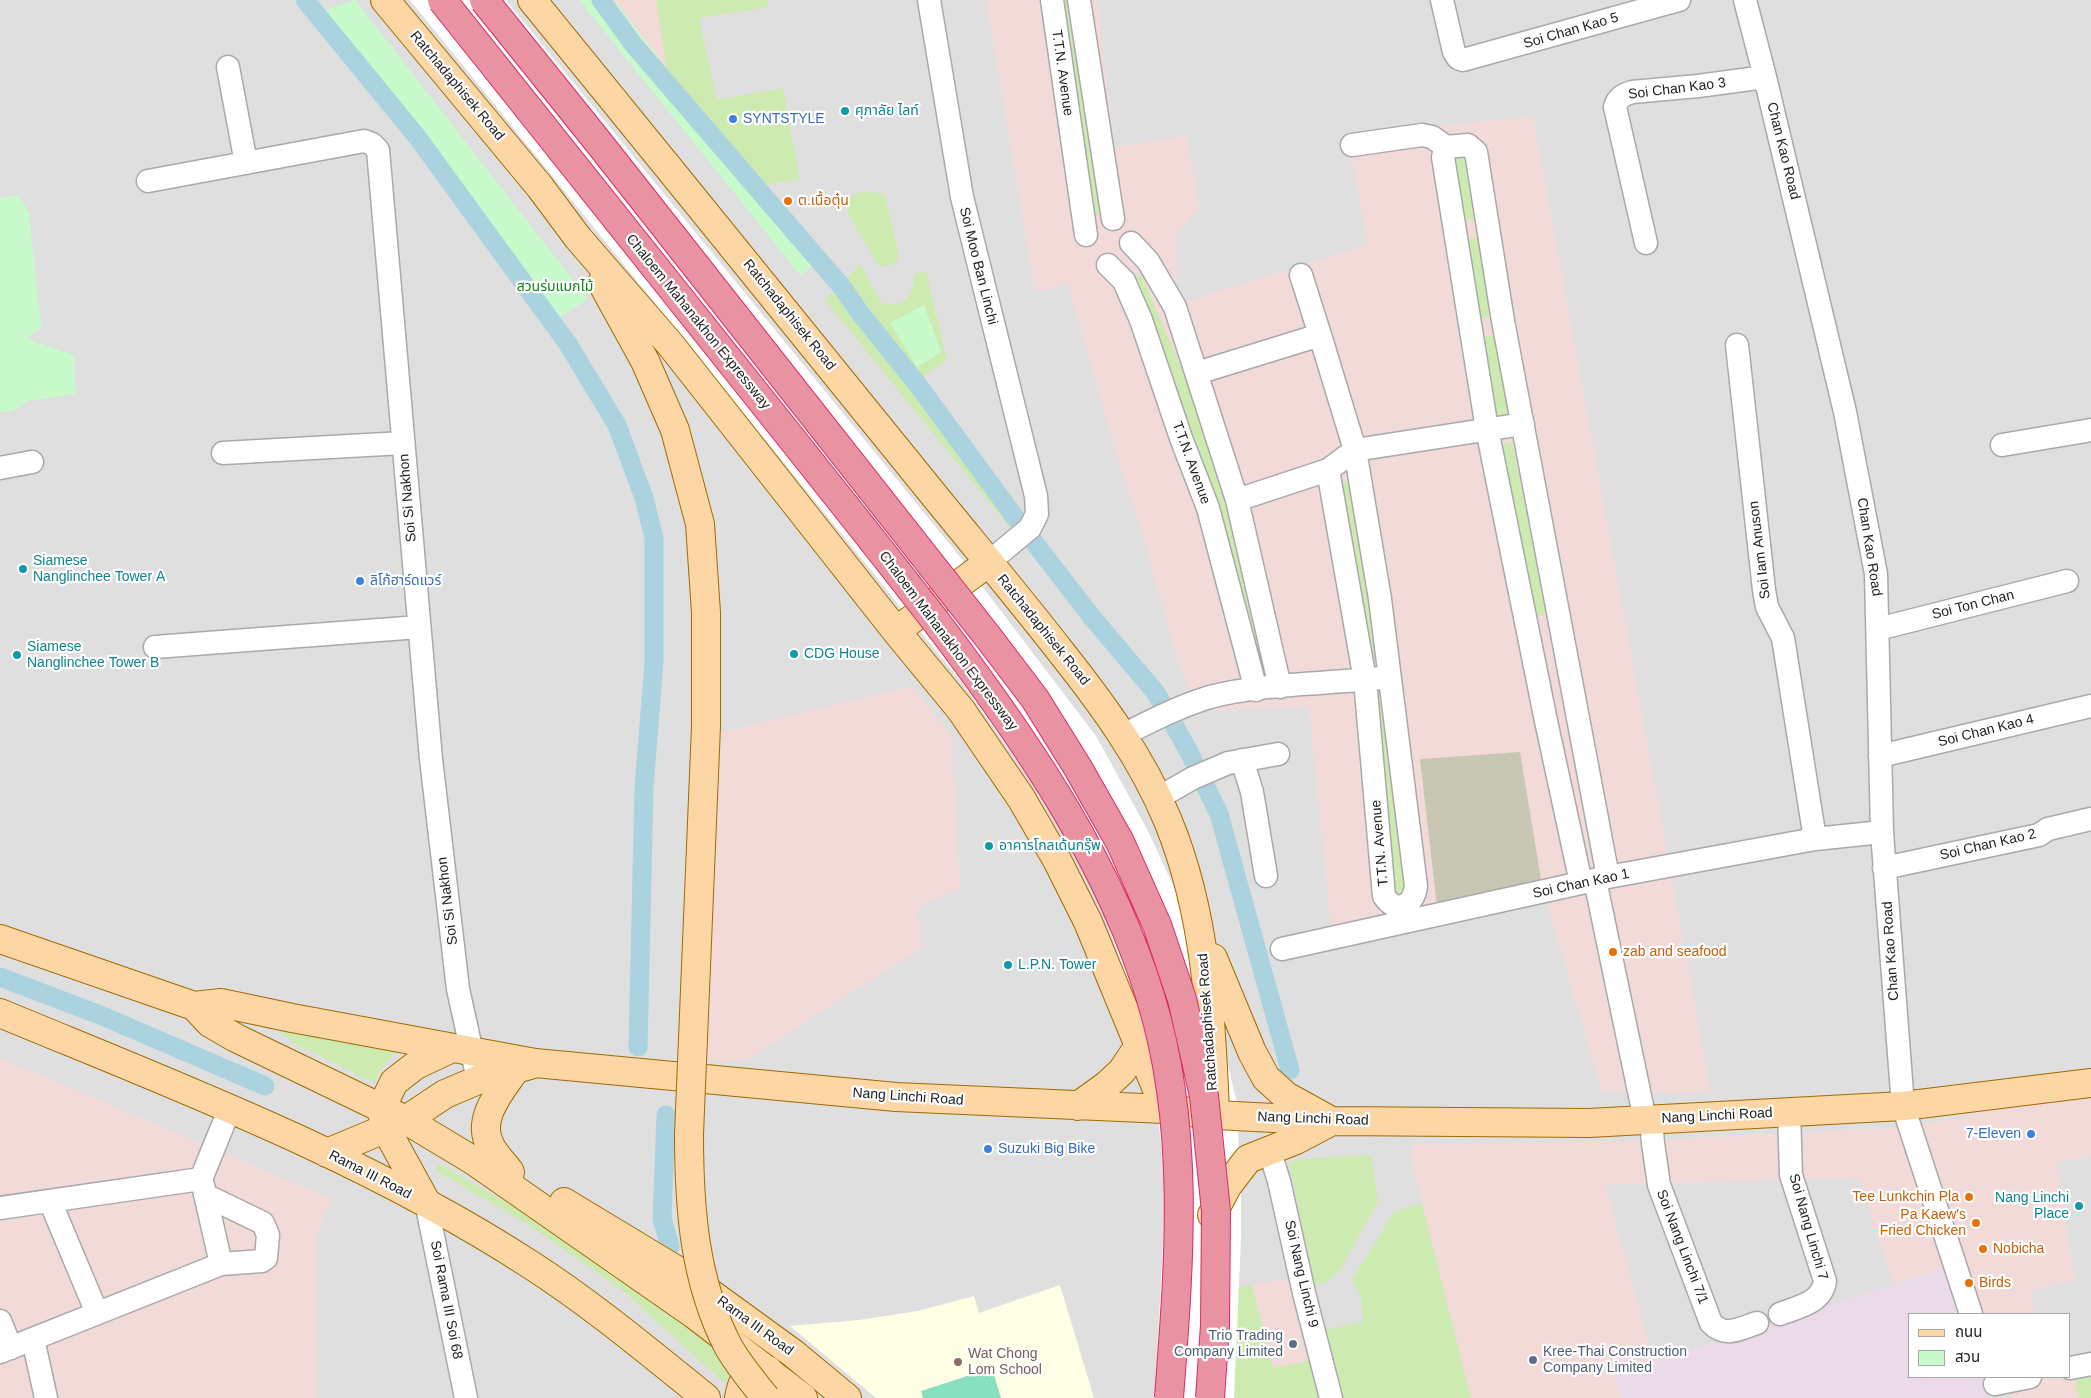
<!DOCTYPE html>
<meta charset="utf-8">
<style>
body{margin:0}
#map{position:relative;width:2091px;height:1398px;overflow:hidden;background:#f2efe9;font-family:Arial,"Noto Sans Thai",sans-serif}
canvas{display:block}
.legend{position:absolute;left:1908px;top:1313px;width:162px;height:65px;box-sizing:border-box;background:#fff;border:1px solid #a7a7a7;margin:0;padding:6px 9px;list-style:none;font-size:15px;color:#222}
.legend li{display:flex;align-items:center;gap:10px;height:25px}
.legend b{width:25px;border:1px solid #a7a7a7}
</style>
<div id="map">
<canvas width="2091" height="1398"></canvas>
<ul class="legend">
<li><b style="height:6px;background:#fcd6a4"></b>ถนน</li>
<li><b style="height:14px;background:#c8facc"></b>สวน</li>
</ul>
</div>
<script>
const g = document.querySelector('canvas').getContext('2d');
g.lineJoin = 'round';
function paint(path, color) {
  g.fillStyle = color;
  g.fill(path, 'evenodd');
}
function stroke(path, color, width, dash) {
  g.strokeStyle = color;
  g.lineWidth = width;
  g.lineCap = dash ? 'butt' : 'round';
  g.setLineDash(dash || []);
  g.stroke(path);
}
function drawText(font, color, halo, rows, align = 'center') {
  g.font = font + ' Arial,"Noto Sans Thai",sans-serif';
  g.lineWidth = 4.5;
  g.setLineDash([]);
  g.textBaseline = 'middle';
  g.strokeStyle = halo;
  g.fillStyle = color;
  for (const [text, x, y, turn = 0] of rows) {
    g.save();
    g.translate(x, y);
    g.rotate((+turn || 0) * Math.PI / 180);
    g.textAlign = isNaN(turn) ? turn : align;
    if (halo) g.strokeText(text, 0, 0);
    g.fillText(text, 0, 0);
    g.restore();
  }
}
paint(new Path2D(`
 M0,0H2091V1398H0ZM1910,1314H2070V1377H1910Z`), '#e0dfdf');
paint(new Path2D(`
 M614,0H656L667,69L647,43Z
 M986,0H1097L1115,147L1187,136L1199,209L1176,234L1175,290L1185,302L1368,245L1348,137L1533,116L1711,1093H1602L1542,885L1331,927L1309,707L1198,711L1177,659L1139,521L1114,446L1068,284L1035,292Z
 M913,686L951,735L960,888L917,908L921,948L744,1062L703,1059L714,734Z
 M0,1058L332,1199L316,1235L318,1398H0Z
 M2091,1096V1157L2056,1163L2075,1280L2031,1291L2035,1314H1983L1931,1166L1923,1124L1977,1115L1976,1107Z
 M1903,1127L1951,1266L1893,1284L1859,1178L1605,1185L1654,1362L1616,1375L1622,1398H1471L1410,1155L1414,1145L1636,1141Z
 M1293,1278L1321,1398H1235L1229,1289Z
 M2004,1377H2046L2047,1379L2074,1377L2079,1398H2010Z`), '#f2dad9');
paint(new Path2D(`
 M1945,1268L1961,1314H1910V1377H1982L1989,1398H1622L1615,1375Z`), '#ebdbe8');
paint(new Path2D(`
 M1060,1285L1094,1398H876L790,1326L859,1320L918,1311L974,1296L979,1313Z`), '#ffffe5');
paint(new Path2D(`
 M1520,752L1542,885L1437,906L1420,759Z`), '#c7c7b4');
paint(new Path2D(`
 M656,0H768L769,7L699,18L717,100L783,88L800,180L756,185L667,69Z
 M1058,0H1070L1102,213L1098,215L1092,211Z
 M1466,152L1478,218L1465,221L1452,155Z
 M865,191L883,194L886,199L898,253V260C891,267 886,267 878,265L848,213C844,200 852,193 865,191Z
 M1479,237L1493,316L1479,318L1465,240Z
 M860,264C869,277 873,290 882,303C905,308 914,295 914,274L926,271L947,360L919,380L1025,523L1015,534L824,299L839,288Z
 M1141,274L1186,380L1218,477L1265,657L1262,663H1257C1220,533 1185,402 1135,277Z
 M1495,335L1509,413L1496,416L1482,337Z
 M1512,442L1547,614L1534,617L1500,445Z
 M1352,481L1380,658L1369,661L1339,483Z
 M1387,697L1408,895L1391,898L1373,698Z
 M278,1031L400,1047L382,1068L374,1083L292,1042Z
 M1371,1155L1378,1201L1340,1270L1328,1281L1315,1285L1289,1163L1299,1159Z
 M439,1164L516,1208L625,1279L732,1359L736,1365L725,1383L623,1291L530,1226L435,1170Z
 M1422,1203L1471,1398H1341L1325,1330L1363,1322L1361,1297L1352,1280L1394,1212Z
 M1252,1285L1273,1368L1312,1360L1321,1398H1235L1229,1289Z
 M2091,1375V1398H2079L2074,1377Z`), '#cdebb0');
paint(new Path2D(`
 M355,0L588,299L556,320L395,102L323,11Z
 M579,0H614L816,262L801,276Z
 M19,195L29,213L41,327L27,339L74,355L76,394L28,401L12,411L0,412V198Z
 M924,305L941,352L917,367L890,323Z`), '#c8facc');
paint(new Path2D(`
 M992,1368L1001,1398H923L921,1391Z`), '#88e0be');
paint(new Path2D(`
 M410,0H506L956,552L1096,736L1147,829L1190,922L1219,1026L1236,1099L1241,1184V1238L1234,1398H1155L1166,1185L1154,1087L1142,1021L1102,909L1056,816L962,683Z`), '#fff');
stroke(new Path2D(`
 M305,0L418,138L568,344L617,425L644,498L654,538V662L644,788L638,1047
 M601,0L633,44L842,287L860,313L918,385L1017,520L1091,616L1156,693L1189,752L1219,814L1290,1070
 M0,977L100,1015L265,1086
 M666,1115L662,1219L670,1246`), '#aad3df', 19);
const minor = new Path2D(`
 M929,0L962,197L1036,496L1037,514L1030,528L989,562
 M1052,0L1086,235
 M1079,0L1113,219
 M1442,0L1454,52L1458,58L1463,60L1679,0
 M1745,0L1765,77L1845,412L1876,574L1882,832L1903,1106L1971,1314
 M228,67L246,163
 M1352,145L1422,135L1432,137L1446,147
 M148,181L364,141L372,144L378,150L431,759L458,989L475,1066
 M1131,243L1148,261L1175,307L1237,500L1280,687
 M1646,243L1615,107C1618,97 1623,95 1632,92L1698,86L1765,77
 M1108,265L1124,281L1141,320L1181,438L1208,508L1256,690
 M1301,275L1320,335
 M1737,345L1764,590L1767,607L1783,638L1815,839
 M1197,373L1320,335L1355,450L1380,599L1416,886C1414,906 1396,915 1384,896L1365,680L1328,470
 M2002,445L2091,430
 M223,453L403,443
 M0,468L32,462
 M1237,500L1328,470L1355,450L1523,424
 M1878,629L2067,581
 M155,647L419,627
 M1123,735C1151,721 1180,706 1210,697C1264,683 1326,684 1380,678
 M1880,756L2091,706
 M1242,760L1252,792L1266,876
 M1158,798L1193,778L1228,763L1278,754
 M1884,868L2039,835L2048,829L2091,819
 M1595,880L1645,1120
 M1581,883L1546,721L1487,429L1443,157L1446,147L1468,145L1476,152L1503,321L1608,877
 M1282,949L1608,877L1815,839L1882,832
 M1651,1120L1653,1143L1659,1185L1711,1323C1726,1338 1738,1329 1757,1323
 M1269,1149L1279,1181L1304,1293L1331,1398
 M201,1179L230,1108
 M203,1185L221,1264
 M50,1201L97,1313
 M426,1202L466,1398
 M0,1208L201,1179
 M1780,1314C1798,1307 1822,1303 1825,1281L1791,1175L1789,1112
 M0,1321L11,1348
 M33,1339L46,1398
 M0,1352L221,1264L262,1261L266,1258L268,1235L263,1223L205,1195
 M2070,1368L2091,1364
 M1995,1384L2030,1377`);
const major = new Path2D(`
 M385,0L540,187L578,238L670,344L896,631L961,710L1021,798L1057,860L1088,922L1165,1109
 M532,0C669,168 806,337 942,505C982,554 1022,602 1061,652C1103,705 1142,758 1168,821C1206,913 1211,1013 1215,1111
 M602,283L645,361L675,430L700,524L706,613V726
 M896,631L989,562
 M0,939L194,1006L210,1023L236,1038L406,1120L474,1161L695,1315L803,1398
 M1213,958L1252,1052L1266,1078L1286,1096L1326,1118
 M194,1006L221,1003L292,1018L535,1063L896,1097L1165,1109L1215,1115L1332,1121L1589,1123L1903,1106L2091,1083
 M0,1013C181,1088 366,1158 531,1265C593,1305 649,1352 706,1398
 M1078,1106L1107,1085L1122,1071L1138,1047
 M327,1153L406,1120L445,1094L478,1080L533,1064
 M510,1172C504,1164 496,1156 491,1147C475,1120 500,1092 515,1070
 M426,1202L386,1129L381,1109L394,1082L416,1065L452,1048
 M564,1202L688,1277L794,1354L847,1398
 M1212,1215L1228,1185L1248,1159L1296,1140L1332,1121
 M739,1398C743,1376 747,1375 768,1370`);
stroke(minor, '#a9a9a9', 25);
stroke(major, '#a06b00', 30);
stroke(minor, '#fff', 22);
stroke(major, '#fcd6a4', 28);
const majorBridge = new Path2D(`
 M706,726L689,1134C689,1207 694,1280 728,1346C738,1364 753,1382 766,1398`);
const highwayBridge = new Path2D(`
 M442,0C562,149 681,299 800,449C849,511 899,573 947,636C1031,748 1110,864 1151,999C1191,1129 1179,1265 1169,1398
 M484,0L599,143L988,637L1035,699L1078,768L1120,842L1157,925L1182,999L1204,1096L1216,1211L1215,1325L1210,1398`);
stroke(majorBridge, '#a06b00', 30, []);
stroke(highwayBridge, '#dc2a67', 30, []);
stroke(majorBridge, '#fcd6a4', 28);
stroke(highwayBridge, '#e892a2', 28);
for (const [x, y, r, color] of [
 [845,111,5,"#0f9aa8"],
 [733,119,5,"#3f7fe0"],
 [788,201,5,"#e8710a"],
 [23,569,5,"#0f9aa8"],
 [360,581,5,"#3f7fe0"],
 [794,654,5,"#0f9aa8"],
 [17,655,5,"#0f9aa8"],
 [989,846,5,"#0f9aa8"],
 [1613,952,5,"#e8710a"],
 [1008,965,5,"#0f9aa8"],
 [2031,1134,5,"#3f7fe0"],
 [988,1149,5,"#3f7fe0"],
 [1969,1197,5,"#e8710a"],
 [2079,1206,5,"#0f9aa8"],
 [1976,1223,5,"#e8710a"],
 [1983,1249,5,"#e8710a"],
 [1969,1283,5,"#e8710a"],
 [1293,1344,5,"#5c6f8a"],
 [1533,1360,5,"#5c6f8a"],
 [958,1362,5,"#8d6e63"]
]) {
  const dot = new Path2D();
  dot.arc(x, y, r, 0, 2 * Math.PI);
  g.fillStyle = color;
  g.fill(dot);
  stroke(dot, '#fff', 2);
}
drawText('14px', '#222', '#fff', [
 ["Soi Chan Kao 5",1571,31,-16],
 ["T.T.N. Avenue",1062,73,82],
 ["Ratchadaphisek Road",457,86,50],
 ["Soi Chan Kao 3",1677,89,-7],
 ["Chan Kao Road",1783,151,76],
 ["Soi Moo Ban Linchi",978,266,76],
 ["Ratchadaphisek Road",789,315,51],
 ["Chaloem Mahanakhon Expressway",698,322,51],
 ["T.T.N. Avenue",1191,463,70],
 ["Soi Si Nakhon",408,498,-95],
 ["Chan Kao Road",1869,547,81],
 ["Soi Iam Anuson",1760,550,-97],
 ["Soi Ton Chan",1973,605,-14],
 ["Ratchadaphisek Road",1043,630,51],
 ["Chaloem Mahanakhon Expressway",948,641,53],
 ["Soi Chan Kao 4",1986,731,-14],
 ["T.T.N. Avenue",1380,843,-95],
 ["Soi Chan Kao 2",1988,845,-13],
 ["Soi Chan Kao 1",1581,884,-12],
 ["Soi Si Nakhon",448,901,-97],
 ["Chan Kao Road",1891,951,-94],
 ["Ratchadaphisek Road",1208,1022,-94],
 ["Nang Linchi Road",908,1097,4],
 ["Nang Linchi Road",1717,1116,-3],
 ["Nang Linchi Road",1313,1119,2],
 ["Rama III Road",370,1175,27],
 ["Soi Nang Linchi 7",1808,1227,74],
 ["Soi Nang Linchi 7/1",1682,1247,69],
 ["Soi Nang Linchi 9",1301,1274,77],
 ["Soi Rama III Soi 68",446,1300,79],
 ["Rama III Road",755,1326,36]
]);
drawText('14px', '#0d838f', '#fff', [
 ["ศุภาลัย ไลท์",855,111],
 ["Siamese",33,561],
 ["Nanglinchee Tower A",33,577],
 ["Siamese",27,647],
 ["Nanglinchee Tower B",27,663],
 ["CDG House",804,654],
 ["อาคารโกลเด้นกรุ๊พ",999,846],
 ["L.P.N. Tower",1018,965],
 ["Nang Linchi",2069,1198,"right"],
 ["Place",2069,1214,"right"]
], 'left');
drawText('14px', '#366cbe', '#fff', [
 ["SYNTSTYLE",743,119],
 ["ลิโก้ฮาร์ดแวร์",370,581],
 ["7-Eleven",2021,1134,"right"],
 ["Suzuki Big Bike",998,1149]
], 'left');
drawText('14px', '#c56008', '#fff', [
 ["ต.เนื้อตุ๋น",798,201],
 ["zab and seafood",1623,952],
 ["Tee Lunkchin Pla",1959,1197,"right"],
 ["Pa Kaew's",1966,1215,"right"],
 ["Fried Chicken",1966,1231,"right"],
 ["Nobicha",1993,1249],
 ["Birds",1979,1283]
], 'left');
drawText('14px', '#0c8416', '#fff', [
 ["สวนร่มแมกไม้",555,287]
]);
drawText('14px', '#4e5e75', '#fff', [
 ["Trio Trading",1283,1336],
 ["Company Limited",1283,1352],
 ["Kree-Thai Construction",1543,1352,"left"],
 ["Company Limited",1543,1368,"left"]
], 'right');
drawText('14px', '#785e54', '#fff', [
 ["Wat Chong",968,1354],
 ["Lom School",968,1370]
], 'left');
</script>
